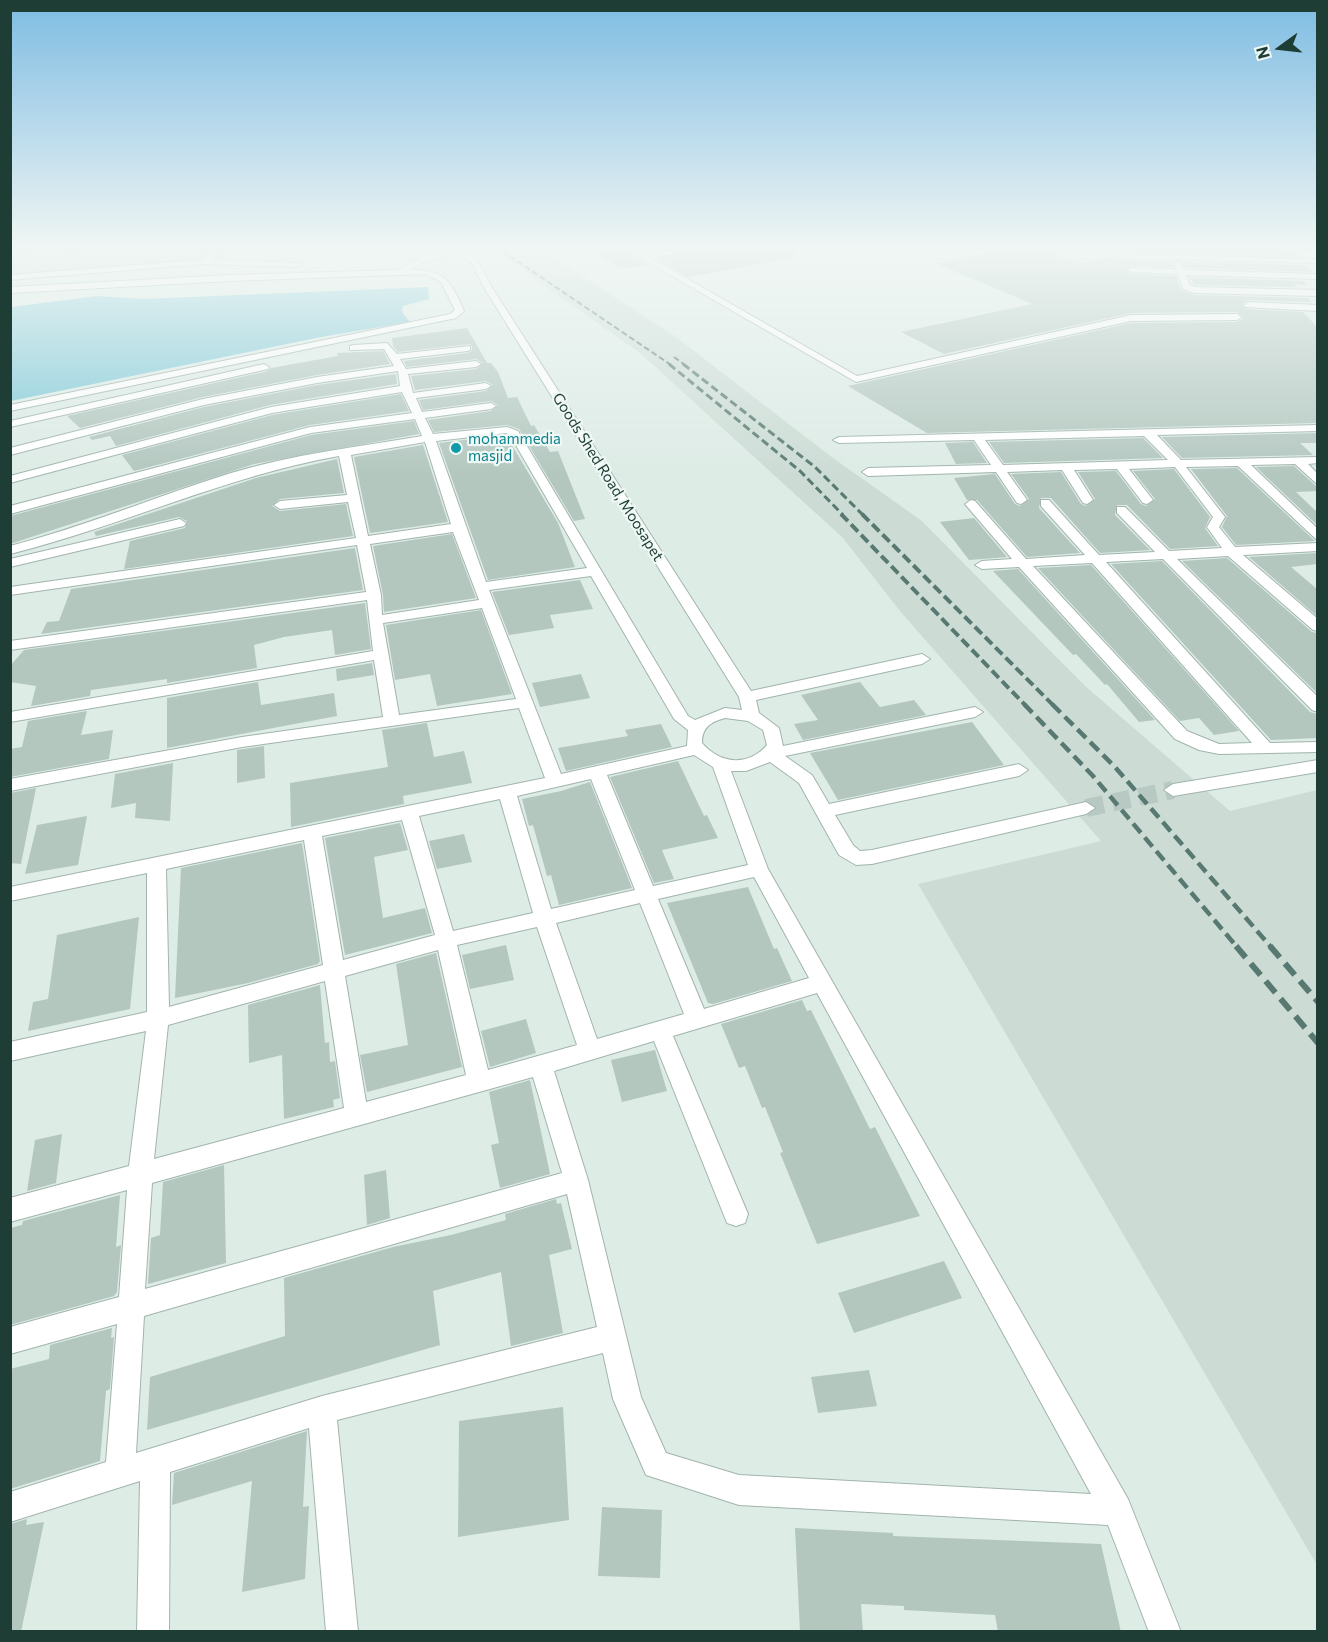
<!DOCTYPE html>
<style>
body{margin:0}
#map{position:relative;width:1328px;height:1642px;overflow:hidden;background:#deece6;font-family:Commissioner,sans-serif}
canvas{display:block}
.frame{position:absolute;inset:0;border:12px solid #1e3d35;pointer-events:none}
.north{position:absolute;left:1250px;top:18px;width:60px;height:60px;-webkit-text-stroke:4px #eff8f4;paint-order:stroke;rotate:255deg;font-size:16px;font-weight:700;line-height:24px;text-align:center;color:#1e3d35}
.north::after{content:'';display:block;margin:auto;width:21px;height:27px;background:#1e3d35;clip-path:polygon(50% 0,100% 100%,50% 72%,0 100%)}
</style>
<div id="map">
<canvas width="1328" height="1642"></canvas>
<div class="frame"></div>
<div class="north">N</div>
</div>
<script>
const g = document.querySelector('canvas').getContext('2d');
g.lineJoin = 'round';
function paint(path, color) {
  g.fillStyle = color;
  g.fill(path, 'evenodd');
}
function stroke(path, color, width, dash) {
  g.strokeStyle = color;
  g.lineWidth = width;
  g.lineCap = dash ? 'butt' : 'round';
  g.setLineDash(dash || []);
  g.stroke(path);
}
function drawText(font, color, halo, rows, align = 'center') {
  g.font = font + ' Commissioner,sans-serif';
  g.lineWidth = 4.5;
  g.setLineDash([]);
  g.textBaseline = 'middle';
  g.strokeStyle = halo;
  g.fillStyle = color;
  for (const [text, x, y, turn = 0] of rows) {
    g.save();
    g.translate(x, y);
    g.rotate((+turn || 0) * Math.PI / 180);
    g.textAlign = isNaN(turn) ? turn : align;
    if (halo) g.strokeText(text, 0, 0);
    g.fillText(text, 0, 0);
    g.restore();
  }
}
paint(new Path2D(`
 M10,246H220L231,258L11,281Z
 M488,246H536L676,337L833,458L922,521L1085,686L1230,811L1317,790V1565L918,884L1101,841L900,611L842,537L640,353Z`), '#ccdcd5');
paint(new Path2D(`
 M428,287L429,299L403,306L402,312L410,322L321,337L11,401V307L97,296L143,299Z`), '#7fc9d8');
paint(new Path2D(`
 M585,246H618L648,265L620,269Z
 M718,246H794L795,258L688,277L654,257Z
 M1019,246H1033L1079,263L1115,256L1116,260L1172,262L1173,267L1131,266L1125,271L1131,274L1176,276L1181,290L1194,295L1307,298L1312,302L1248,300L1242,304L1245,309L1303,312L1317,327V423L927,433L848,386L1131,323L1237,322L1244,318L1237,312L1131,313L944,354L901,332L1032,304L935,263Z
 M1109,246L1255,247L1291,251L1297,256L1119,252L1115,255Z
 M1181,262L1306,265L1313,272L1185,268Z
 M1189,277L1303,281L1307,285L1294,284L1297,287L1195,285Z
 M467,328L487,363H491L498,372L508,398L517,397L531,426L534,425L550,452L558,451L585,519L574,521L519,429L507,425L434,432L428,420L491,411L498,405L491,401L423,410L419,400L486,391L493,385L486,381L415,390L411,376L476,369L483,363L476,359L407,367L404,361L467,353L472,351V346L470,344L398,352L393,346L392,338Z
 M383,351L390,364L317,375L203,397L80,428L67,416L268,371L271,368L338,356L337,353Z
 M396,374L397,384L270,405L116,446L110,436L92,440L89,437L204,407L317,385Z
 M401,394L409,411L310,425L134,471L122,455L272,415Z
 M414,421L419,434L254,464L10,544V516L311,435Z
 M1317,433V443H1300L1313,455L1182,458L1162,437Z
 M506,435L558,523L575,567L488,580L439,443Z
 M1143,438L1163,458L1004,463L989,442Z
 M973,442L987,463L956,464L945,443Z
 M423,445L448,522L370,533L354,457Z
 M337,459L344,493L280,499L272,506L280,511L346,504L353,536L124,569L130,541L185,528L187,521L179,517L96,536L94,532L256,478Z
 M1294,466L1317,487V491L1296,492L1317,512V525L1256,467Z
 M1237,468L1315,541L1236,545L1222,527L1227,516L1191,469Z
 M1174,469L1210,517L1205,528L1218,546L1170,549L1127,505H1117L1115,515L1150,550L1100,553L1051,498H1041L1039,508L1080,553L1027,557L977,500H967L954,478L995,474L1015,504L1020,506L1029,499L1011,474L1061,472L1081,504L1086,506L1095,499L1078,472L1116,471L1141,504L1146,506L1155,499L1133,471Z
 M974,518L1007,557L969,560L940,522Z
 M452,534L476,598L384,612L383,595L373,546Z
 M355,548L363,590L41,634L47,622L59,621L71,589Z
 M1317,553V564L1291,567L1317,589V616L1249,557Z
 M1227,558L1312,632L1317,633V693L1182,561Z
 M1162,561L1310,712L1317,714V738L1271,740L1111,564Z
 M1091,565L1239,731L1214,735L1199,718L1180,721L1038,568Z
 M1018,569L1155,720L1139,722L1107,684L1105,685L1076,654L1073,655L993,571Z
 M580,580L593,609L550,615L554,628L509,635L492,592Z
 M365,603L371,649L335,655L332,630L284,637L254,645L257,668L167,683V679L91,690L90,696L31,706L36,686L10,682V666L24,650Z
 M481,610L512,694L437,706L430,674L395,680L386,625Z
 M372,663L374,675L337,681L336,669Z
 M581,674L590,698L540,707L532,683Z
 M258,682L261,705L334,693L337,716L167,748V698Z
 M860,682L880,707L914,700L926,715L803,740L794,724L818,720L801,695Z
 M87,711L81,735L113,730L109,759L10,777V749L22,747L28,721Z
 M972,722L1004,765L838,800L810,753Z
 M427,723L434,757L464,751L472,783L403,796L404,804L291,827L290,783L388,767L382,730Z
 M661,724L672,747L566,771L558,748L628,736L625,730Z
 M264,746L265,778L237,783V750Z
 M678,761L704,816L707,815L718,838L662,850L674,879L654,883L610,777Z
 M173,763L170,821L135,818L136,803L111,808L115,774Z
 M590,782L632,888L559,905L551,875L547,876L533,825L529,826L522,799L561,791Z
 M36,788L21,864L10,863V793Z
 M87,816L78,865L25,874L37,825Z
 M400,823L408,850L374,857L383,918L425,908L432,933L345,955L325,838Z
 M464,834L472,862L437,869L429,841Z
 M302,843L320,961L318,964L248,983L175,998L181,868Z
 M748,887L774,949L777,948L792,981L713,1004L708,1003L667,903Z
 M139,917L130,1009L28,1031L33,1002L48,999L57,935Z
 M506,945L514,980L470,989L462,955Z
 M436,953L462,1067L367,1092L360,1055L408,1045L396,964Z
 M320,985L325,1043L329,1042L330,1062L335,1061L340,1098L333,1100L334,1107L284,1119L282,1055L249,1063L248,1005Z
 M802,1000L807,1011L811,1010L870,1129L875,1127L920,1216L817,1244L780,1153L783,1152L765,1107L762,1108L745,1066L739,1068L721,1024Z
 M526,1019L536,1053L490,1067L481,1031Z
 M655,1050L667,1091L622,1102L611,1060Z
 M530,1080L550,1174L500,1188L491,1145L499,1143L489,1092Z
 M62,1134L56,1183L27,1191L35,1140Z
 M224,1165L226,1263L148,1284L151,1238L160,1235L163,1182Z
 M386,1170L390,1218L367,1225L364,1175Z
 M120,1195L116,1247L121,1245L117,1292L114,1296L10,1325V1228L22,1225L23,1221Z
 M556,1199L557,1204L561,1203L572,1249L549,1255L563,1333L511,1346L501,1272L433,1291L440,1345L147,1430L150,1377L285,1336L284,1278L393,1247L451,1235L506,1220L505,1214Z
 M944,1261L962,1298L854,1333L838,1293Z
 M112,1328L111,1338L114,1337L110,1389L106,1391L100,1461L10,1489V1369L49,1359L50,1345Z
 M869,1370L877,1406L818,1413L811,1377Z
 M563,1407L569,1520L458,1537L459,1421Z
 M307,1431L303,1507L309,1506L305,1579L242,1592L252,1481L172,1505L174,1473Z
 M602,1507L662,1510L660,1578L598,1576Z
 M27,1519L26,1525L44,1522L21,1632H10V1524Z
 M795,1528L893,1533V1536L1101,1544L1121,1632H998L995,1615L904,1610V1606L861,1604L863,1632H800Z`), '#b3c7bf');
stroke(new Path2D(`
 M1086,808L1173,790`), '#b8c9c3', 18, [18, 9]);
const minor = new Path2D(`
 M38,246L10,252V248Z
 M203,246H211L218,254L213,260L298,263L302,265L298,267L203,264L10,280V275L201,260L210,255Z
 M449,246C472,246 482,268 491,286L751,691L922,654L930,659L922,664L756,700L759,713L779,728L783,746L975,707L983,712L975,717L785,756L812,775L829,804L1019,764L1028,770L1019,776L835,815L853,845L860,851L872,850L1086,802L1095,808L1086,814L872,864L856,865L839,855L799,783L770,762L746,771H731L768,869L1128,1499L1181,1632H1149L1108,1525L739,1505L646,1475L613,1399L603,1353L337,1420L358,1632H326L309,1428L170,1472L169,1632H137L140,1481L10,1522V1492L106,1462L117,1324L10,1354V1327L119,1297L127,1190L10,1222V1198L129,1166L146,1031L10,1061V1042L147,1012V873L10,901V887L545,778L519,708L242,747L10,791V779L242,737L383,717L374,660L10,722V712L373,651L367,600L10,650V641L366,592L357,545L10,595V587L356,538L348,502L280,509L274,505L280,501L347,495L339,456C226,476 122,526 10,554V546C86,526 157,496 231,473C294,454 358,447 422,436L415,419L311,433L10,514V506L310,427L412,413L402,392L272,413L10,483V476L271,407L400,386L398,371L317,383L204,405L10,455V448L203,399L317,377L394,366L384,349L350,350V346L353,345L387,343L397,354L470,346V350L467,351L400,359L406,369L476,361L481,364L476,367L408,374L413,393L486,383L491,386L486,389L416,398L422,412L491,403L496,406L491,409L425,418L433,434L507,427L518,431L688,716L695,720L725,708L742,710L739,697L483,286L472,263L460,254L428,260L410,270C445,269 451,281 464,311L456,318L10,411V405L450,314L455,310L441,282L425,274L230,281L10,293V287L230,275L398,270L423,256L454,251ZM506,433L510,435L587,568L486,582L436,441ZM425,442L451,524L368,536L351,455ZM453,532L479,600L382,615L381,595L370,544ZM591,576L674,719L688,730L687,746L561,774L489,590ZM482,608L516,699L399,715L383,623ZM725,718L748,721L763,730L767,745C748,767 720,764 702,743C702,727 711,722 725,718ZM694,755L713,767L748,865L653,886L607,775ZM591,779L635,890L551,909L517,796ZM500,799L533,913L453,931L419,816ZM402,820L435,935L343,960L322,836ZM304,840L323,965L169,1007L166,869ZM754,877L809,978L704,1009L658,899ZM640,903L684,1014L597,1039L556,923ZM537,927L577,1045L488,1070L457,945ZM438,950L466,1075L366,1102L345,976ZM325,981L344,1108L154,1159L168,1025ZM817,993L1091,1494L739,1475L666,1453L641,1397L588,1180L554,1071L654,1041L727,1223L736,1226L745,1223L748,1214L673,1036ZM533,1077L562,1173L145,1289L152,1183ZM567,1194L597,1327L322,1396L136,1453L144,1316Z
 M620,246H630L857,376L1131,315L1237,314L1242,317L1237,320L1131,321L856,382Z
 M1267,246H1318V249L1271,248Z
 M1119,254L1318,259V263L1116,258Z
 M1178,261L1184,270L1318,274V279L1186,275L1190,285L1195,287L1318,290V296L1194,293L1183,289L1178,274L1131,272L1127,270L1131,268L1176,269L1174,263Z
 M1248,302L1318,305V311L1245,307L1244,305Z
 M264,364L269,367L268,369L10,427V421Z
 M1318,425V431L1157,435L1181,460L1318,457V463L1308,464L1318,474V485L1295,464L1251,465L1318,529V541L1238,466L1186,467L1225,517L1219,527L1235,547L1318,543V551L1243,555L1318,619V631L1313,630L1228,556L1177,559L1318,697V712L1312,710L1163,559L1106,562L1270,743L1318,742V752L1219,754L1199,750L1175,739L1019,567L982,569L975,565L982,561L1012,559L965,504L971,500L975,501L1026,559L1085,555L1041,506V500H1049L1099,555L1155,552L1117,513V507H1125L1169,551L1222,548L1207,527L1213,517L1175,467L1129,469L1153,500L1147,504L1143,503L1117,469L1074,470L1093,500L1087,504L1083,503L1062,470L1007,472L1027,500L1021,504L1017,503L996,472L868,476L862,472L868,468L991,465L974,440L839,443L833,440L839,437ZM1144,436L1168,460L1003,465L985,440ZM1092,563L1252,743L1219,744L1187,731L1033,566Z
 M180,519L186,523L184,526L10,567V559Z
 M1318,760V772L1173,796L1164,790L1173,784Z`);
stroke(minor, '#a1b4ad', 2);
paint(minor, '#fff');
stroke(new Path2D(`
 M67,246L72,256
 M495,246L671,365
 M674,357L685,365`), '#577971', 2, [6, 3]);
stroke(new Path2D(`
 M669,364L800,471L843,515
 M683,364L815,467L863,515`), '#577971', 3, [8, 4]);
stroke(new Path2D(`
 M841,514L1026,706
 M862,514L1054,706`), '#577971', 4, [10, 4.5]);
stroke(new Path2D(`
 M1024,704L1093,776L1237,947
 M1052,704L1115,767L1271,947`), '#577971', 4.5, [12, 6]);
stroke(new Path2D(`
 M1236,946L1318,1043
 M1270,946L1318,1002`), '#577971', 6, [15, 8]);
const sky = g.createLinearGradient(0, 0, 0, 476);
sky.addColorStop(0, '#7ebce2');
sky.addColorStop(0.52, '#f0f6f4');
sky.addColorStop(1, '#f0f6f400');
g.fillStyle = sky;
g.fillRect(0, 0, 1328, 476);
for (const [x, y, r, color] of [
 [456,448,6,"#0f9aa8"]
]) {
  const dot = new Path2D();
  dot.arc(x, y, r, 0, 2 * Math.PI);
  g.fillStyle = color;
  g.fill(dot);
  stroke(dot, '#eff8f4', 2);
}
drawText('15px', '#0d838f', '#eff8f4', [
 ["mohammedia",468,439],
 ["masjid",468,456]
], 'left');
drawText('15px', '#1e3d35', '#eff8f4', [
 ["Goods Shed Road, Moosapet",608,477,58]
]);
</script>
